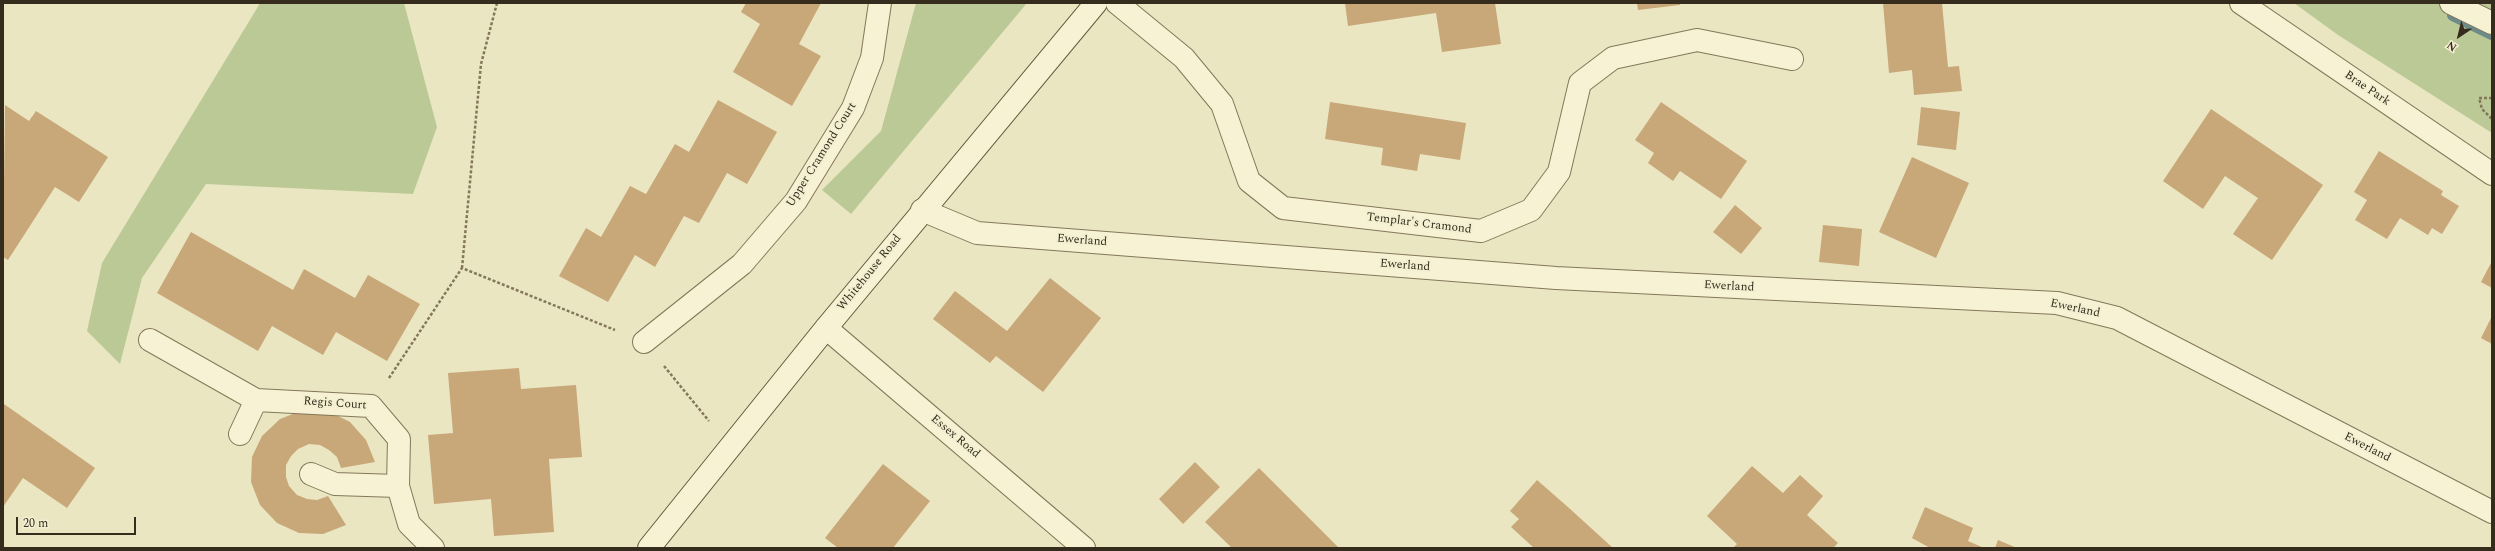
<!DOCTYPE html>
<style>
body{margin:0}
#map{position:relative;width:2495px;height:551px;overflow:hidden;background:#ebe6c2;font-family:Spectral,serif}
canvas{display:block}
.frame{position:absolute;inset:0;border:4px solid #352c1d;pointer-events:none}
.north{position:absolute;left:2439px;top:16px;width:40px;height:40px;-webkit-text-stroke:3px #f3efd1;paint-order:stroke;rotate:215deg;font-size:11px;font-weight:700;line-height:16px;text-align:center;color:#352c1d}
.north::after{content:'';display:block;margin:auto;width:14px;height:18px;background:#352c1d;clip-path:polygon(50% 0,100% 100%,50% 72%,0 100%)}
.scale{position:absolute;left:16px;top:517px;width:120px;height:18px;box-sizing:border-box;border:2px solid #352c1d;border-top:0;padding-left:5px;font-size:12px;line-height:14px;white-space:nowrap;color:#352c1d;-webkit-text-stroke:3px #f3efd1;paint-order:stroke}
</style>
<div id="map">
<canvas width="2495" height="551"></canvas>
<div class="frame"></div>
<div class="north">N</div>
<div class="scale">20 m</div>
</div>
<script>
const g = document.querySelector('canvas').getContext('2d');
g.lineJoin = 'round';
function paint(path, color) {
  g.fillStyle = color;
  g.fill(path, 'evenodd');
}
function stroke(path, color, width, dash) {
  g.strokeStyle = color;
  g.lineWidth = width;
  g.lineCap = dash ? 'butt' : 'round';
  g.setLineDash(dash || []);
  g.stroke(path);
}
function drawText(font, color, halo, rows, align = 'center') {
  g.font = font + ' Spectral,serif';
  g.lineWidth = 4;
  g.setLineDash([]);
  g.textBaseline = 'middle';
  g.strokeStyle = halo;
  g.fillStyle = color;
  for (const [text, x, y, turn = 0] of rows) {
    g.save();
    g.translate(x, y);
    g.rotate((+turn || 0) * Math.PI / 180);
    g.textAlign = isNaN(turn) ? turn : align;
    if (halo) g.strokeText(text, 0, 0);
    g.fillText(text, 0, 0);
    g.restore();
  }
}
paint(new Path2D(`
 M258,3H404L437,127L413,194L206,184L142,278L120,364L87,331L102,263L259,5Z
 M916,3H1027L851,214L822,190L881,131Z
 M2294,3H2492V133L2338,35Z`), '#bbc996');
stroke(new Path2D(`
 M2453,15L2492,34`), '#6c8b89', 12);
paint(new Path2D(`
 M746,3H821L799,44L821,56L792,106L733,72L760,24L741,12Z
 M1345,3H1495L1501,44L1442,52L1436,13L1348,26Z
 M1637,3H1680V5L1638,10Z
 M1883,3H1942L1948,67L1959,66L1962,91L1914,95L1912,70L1889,73Z
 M718,100L777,132L747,184L727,173L699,223L684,216L655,267L635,255L608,302L559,276L586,228L601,237L630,186L646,194L675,144L689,152Z
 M1330,102L1466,123L1460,160L1420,154L1417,171L1381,165L1383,148L1325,139Z
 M1661,102L1747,161L1721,199L1680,171L1673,181L1648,163L1654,153L1635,140Z
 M5,105L29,121L36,111L108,157L79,202L55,187L8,260L3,257Z
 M1921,107L1960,112L1956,150L1917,145Z
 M2211,109L2323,185L2272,260L2233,234L2258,198L2225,176L2203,209L2163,181Z
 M2379,151L2443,191L2441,195L2459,206L2442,234L2432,228L2428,235L2400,218L2387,239L2355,220L2367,200L2354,192Z
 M1912,157L1969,183L1936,258L1879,232Z
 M1735,205L1762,228L1741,254L1713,232Z
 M1823,225L1862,229L1859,266L1819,262Z
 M191,232L293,290L304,269L355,298L368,275L420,304L387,361L336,332L323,355L272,326L258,351L157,293Z
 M2492,261V288L2481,282Z
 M1050,278L1101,318L1043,392L996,356L990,363L933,319L955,291L1007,331Z
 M2492,316V344L2481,338Z
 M519,368L521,389L576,385L582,457L549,459L554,532L494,536L491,499L434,504L428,435L453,433L448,373Z
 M4,404L95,468L67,508L23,478L3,507Z
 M303,410L328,411L350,422L366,440L375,462L341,468L337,457L329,450L320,445L309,444L298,449L291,456L286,465V477L289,486L297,495L307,499L317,500L328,496L346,525L323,534L299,533L277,523L260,505L251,482L252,457L262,436L280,419Z
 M1195,462L1220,487L1183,524L1159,499Z
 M883,464L930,501L893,548H838L825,538Z
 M1752,466L1783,493L1800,475L1823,496L1807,515L1838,543L1833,548H1733L1737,544L1707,516Z
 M1259,468L1339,548H1232L1205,522Z
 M1537,480L1569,508L1613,548H1534L1511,527L1519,519L1510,511Z
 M1925,507L1973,528L1968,541L1984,548H1930L1912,538Z
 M1998,540L2017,548H1995Z`), '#c8a779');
const lane = new Path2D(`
 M922,210L977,233L1556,278L2057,303L2117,318L2492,512
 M311,474L335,484L398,486`);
const street = new Path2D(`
 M1117,3L1184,58L1222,104L1249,181L1283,208L1481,231L1531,210L1559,172L1580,83L1613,58L1697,40L1792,59
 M2241,3L2492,174
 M2451,3L2492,23
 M826,328L1084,548
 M150,340L256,400L371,406L399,439L398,486L409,524L433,548
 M644,342L742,264L796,201L853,108L872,58L880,3
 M240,434L256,400`);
const secondary = new Path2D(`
 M649,548L826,328L1096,3`);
stroke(lane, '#84775a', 24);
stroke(street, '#84775a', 24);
stroke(secondary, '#66583d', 24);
stroke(new Path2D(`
 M2492,98H2479L2482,109L2492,119
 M462,268L481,64L497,3
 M664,366L709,421
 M389,378L462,268L615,330`), '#84775a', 2.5, [3, 2]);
stroke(lane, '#f7f2d4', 22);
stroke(street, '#f7f2d4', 22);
stroke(secondary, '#f7f2d4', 22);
drawText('12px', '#352c1d', '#f3efd1', [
 ["Brae Park",2367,89,34],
 ["Upper Cramond Court",822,155,-58],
 ["Templar's Cramond",1419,224,7],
 ["Ewerland",1082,241,4],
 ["Ewerland",1405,266,4],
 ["Whitehouse Road",870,273,-51],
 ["Ewerland",1729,287,3],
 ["Ewerland",2075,309,12],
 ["Regis Court",335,404,4],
 ["Essex Road",955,437,40],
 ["Ewerland",2367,448,27]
]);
</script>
